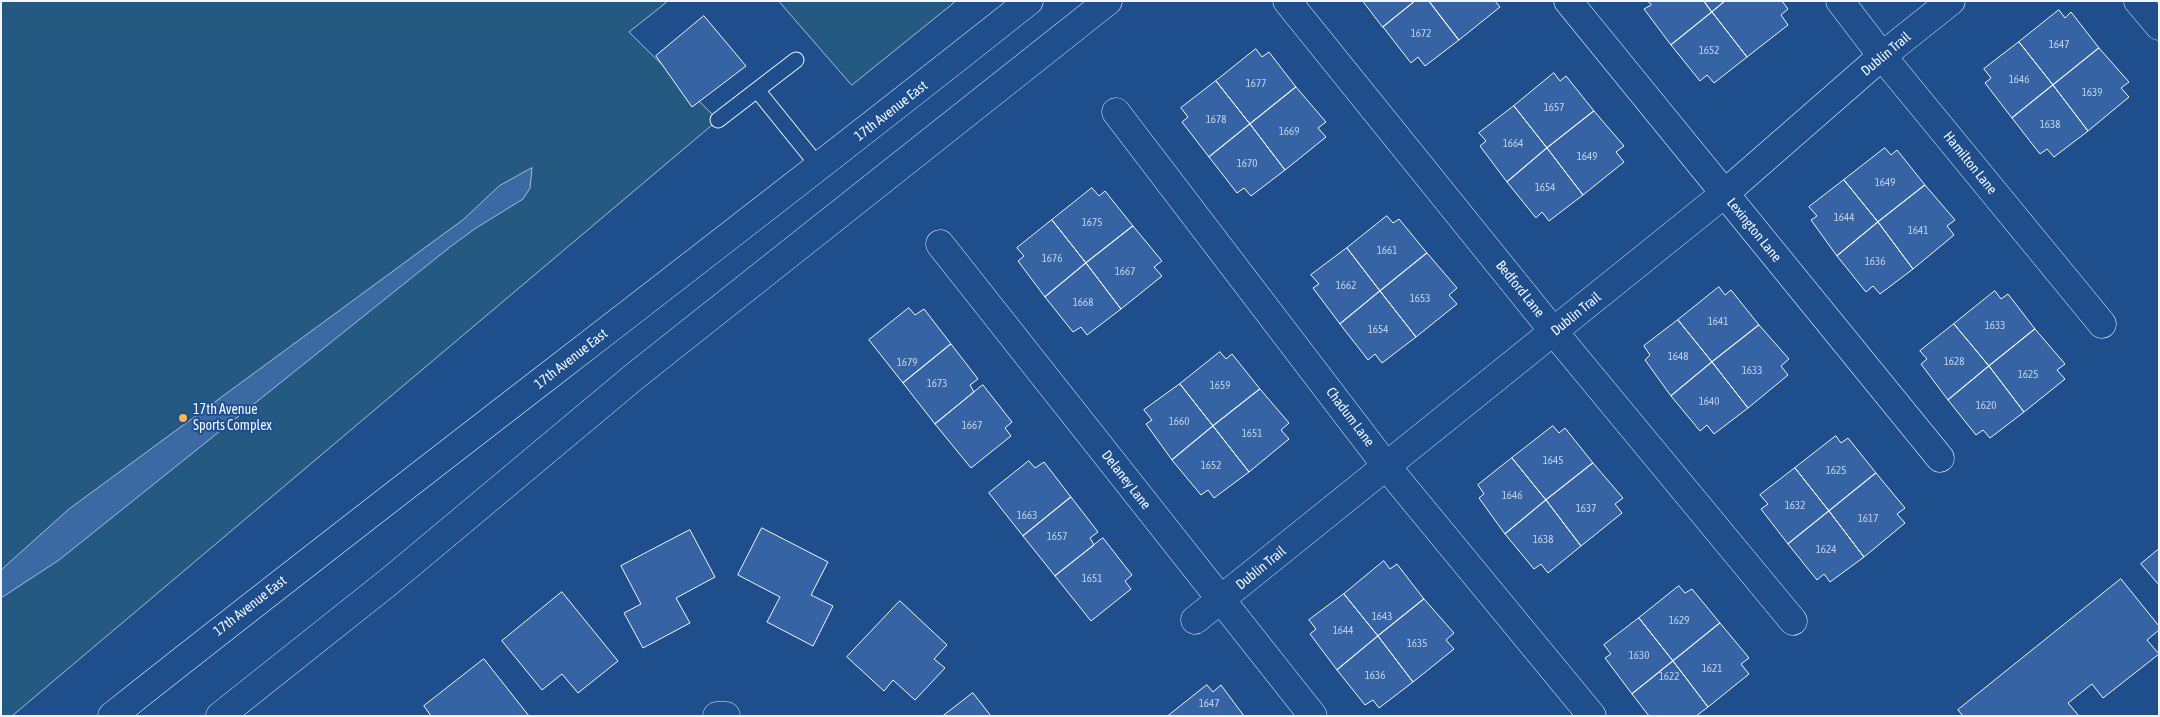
<!DOCTYPE html>
<style>
body{margin:0}
#map{position:relative;width:2160px;height:717px;overflow:hidden;background:#1f4e8c;font-family:"Asap Condensed",sans-serif}
canvas{display:block}
.frame{position:absolute;inset:0;border:2px solid #f2f6ff;pointer-events:none}
</style>
<div id="map">
<canvas width="2160" height="717"></canvas>
<div class="frame"></div>
</div>
<script>
const g = document.querySelector('canvas').getContext('2d');
g.lineJoin = 'round';
function paint(path, color) {
  g.fillStyle = color;
  g.fill(path, 'evenodd');
}
function stroke(path, color, width, dash) {
  g.strokeStyle = color;
  g.lineWidth = width;
  g.lineCap = dash ? 'butt' : 'round';
  g.setLineDash(dash || []);
  g.stroke(path);
}
function drawText(font, color, halo, rows, align = 'center') {
  g.font = font + ' "Asap Condensed",sans-serif';
  g.lineWidth = 4;
  g.setLineDash([]);
  g.textBaseline = 'middle';
  g.strokeStyle = halo;
  g.fillStyle = color;
  for (const [text, x, y, turn = 0] of rows) {
    g.save();
    g.translate(x, y);
    g.rotate((+turn || 0) * Math.PI / 180);
    g.textAlign = isNaN(turn) ? turn : align;
    if (halo) g.strokeText(text, 0, 0);
    g.fillText(text, 0, 0);
    g.restore();
  }
}
const green = new Path2D(`
 M1,1H668L629,32L718,120L12,716H1Z
 M779,1H956L852,85Z`);
paint(green, '#245a82');
stroke(green, '#a8bbd7', 1);
const water = new Path2D(`
 M532,168L530,188L523,199L476,228L450,247L59,560L1,598V570L69,509L464,219L499,186Z`);
paint(water, '#3b69a3');
stroke(water, '#a8bbd7', 1);
const building = new Path2D(`
 M1363,1H1415L1383,27Z
 M1415,1H1429L1459,40L1425,66L1418,57L1411,63L1383,27Z
 M1429,1H1495L1500,7L1459,40Z
 M1648,1H1704L1712,12L1671,45L1644,9L1651,5Z
 M1704,1H1725L1712,12Z
 M1725,1H1782L1788,9L1781,15L1788,25L1747,57L1712,12Z
 M2059,10L2065,18L2071,12L2099,48L2053,85L2019,42Z
 M1712,12L1747,57L1714,83L1707,75L1700,81L1671,45Z
 M704,16L746,66L692,107L656,56Z
 M2019,42L2053,85L2012,118L1985,83L1991,78L1984,69Z
 M2099,48L2129,82L2121,88L2129,97L2088,131L2053,85Z
 M1256,49L1262,57L1269,52L1296,87L1250,124L1216,81Z
 M1554,73L1560,81L1566,76L1594,111L1547,148L1514,106Z
 M1216,81L1250,124L1209,157L1182,122L1188,117L1181,108Z
 M2053,85L2088,131L2054,157L2047,149L2040,154L2012,118Z
 M1296,87L1326,122L1318,128L1326,137L1285,170L1250,124Z
 M1514,106L1547,148L1507,182L1480,146L1486,141L1479,133Z
 M1594,111L1624,146L1616,152L1624,162L1583,195L1547,148Z
 M1250,124L1285,170L1251,196L1244,188L1237,193L1209,157Z
 M1547,148L1583,195L1549,221L1542,212L1536,218L1507,182Z
 M1885,148L1891,155L1897,150L1925,185L1878,222L1844,180Z
 M1844,180L1878,222L1837,256L1811,220L1817,216L1809,207Z
 M1925,185L1955,220L1947,226L1954,235L1913,269L1878,222Z
 M1092,188L1099,196L1105,191L1133,226L1086,263L1052,220Z
 M1387,216L1393,223L1399,219L1427,253L1380,291L1347,248Z
 M1052,220L1086,263L1045,297L1018,261L1024,256L1017,248Z
 M1878,222L1913,269L1880,294L1873,286L1866,292L1837,256Z
 M1133,226L1162,261L1154,267L1162,276L1121,309L1086,263Z
 M1347,248L1380,291L1340,324L1313,288L1319,284L1311,275Z
 M1427,253L1457,288L1449,295L1457,304L1416,337L1380,291Z
 M1086,263L1121,309L1087,335L1081,327L1073,332L1045,297Z
 M1719,287L1725,295L1731,290L1759,325L1712,362L1678,320Z
 M1380,291L1416,337L1382,363L1375,354L1368,360L1340,324Z
 M1995,291L2001,299L2008,294L2035,329L1989,366L1954,324Z
 M909,308L915,315L924,309L951,344L903,383L869,340Z
 M1678,320L1712,362L1671,396L1645,360L1650,355L1644,346Z
 M1954,324L1989,366L1948,400L1921,364L1927,359L1920,351Z
 M1759,325L1789,359L1781,366L1788,375L1748,408L1712,362Z
 M2035,329L2065,364L2057,370L2065,379L2024,412L1989,366Z
 M951,344L978,379L970,385L974,392L935,424L903,383Z
 M1220,352L1226,359L1232,354L1260,389L1213,426L1180,384Z
 M1712,362L1748,408L1714,434L1707,425L1700,431L1671,396Z
 M1989,366L2024,412L1990,438L1983,430L1976,435L1948,400Z
 M1180,384L1213,426L1172,460L1146,424L1152,420L1144,410Z
 M983,385L1012,422L1005,428L1011,436L971,468L935,424Z
 M1260,389L1289,423L1281,430L1289,439L1249,472L1213,426Z
 M1213,426L1249,472L1214,498L1208,490L1201,495L1172,460Z
 M1553,426L1559,433L1565,428L1593,463L1546,500L1512,458Z
 M1836,436L1841,443L1848,438L1876,473L1829,511L1795,468Z
 M1512,458L1546,500L1505,534L1479,498L1484,494L1478,485Z
 M1029,461L1035,468L1044,462L1071,497L1023,536L989,493Z
 M1593,463L1623,498L1615,504L1622,513L1581,546L1546,500Z
 M1795,468L1829,511L1788,544L1761,509L1768,504L1760,495Z
 M1876,473L1905,508L1897,514L1905,523L1864,557L1829,511Z
 M1071,497L1098,532L1090,538L1094,545L1055,576L1023,536Z
 M1546,500L1581,546L1548,573L1541,564L1534,569L1505,534Z
 M1829,511L1864,557L1830,582L1824,574L1817,580L1788,544Z
 M762,528L828,562L811,595L833,606L813,646L767,622L780,597L738,575Z
 M690,530L715,577L676,598L690,623L643,648L624,613L641,604L621,566Z
 M1103,538L1132,575L1125,581L1131,589L1091,621L1055,576Z
 M2159,549V585L2141,564Z
 M1384,561L1390,569L1397,564L1424,599L1378,636L1344,594Z
 M2121,579L2159,626V630L2147,640L2159,654L2103,698L2092,684L2068,703L2079,716H1963L1958,710Z
 M1679,586L1685,593L1692,589L1720,623L1673,661L1639,618Z
 M562,592L618,661L578,693L562,674L542,690L502,641Z
 M1344,594L1378,636L1337,670L1310,634L1316,629L1309,620Z
 M1424,599L1454,633L1446,640L1454,649L1413,682L1378,636Z
 M900,601L947,645L934,659L945,668L915,700L893,680L884,691L847,657Z
 M1639,618L1673,661L1632,694L1605,658L1611,654L1604,645Z
 M1720,623L1749,658L1741,664L1749,674L1708,707L1673,661Z
 M1378,636L1413,682L1379,708L1373,700L1365,705L1337,670Z
 M484,659L529,716H431L424,706Z
 M1673,661L1708,707L1696,716H1649L1632,694Z
 M1207,685L1213,692L1221,685L1244,716H1168Z
 M973,693L991,716H943Z`);
paint(building, '#3563a3');
stroke(building, '#f2f6ff', 1);
const service = new Path2D(`
 M757,90L820,168
 M718,120L796,60`);
const minor = new Path2D(`
 M1287,1L1554,332L1793,621
 M1568,1L1940,458
 M1840,1L1882,56L2102,324
 M2138,1L2159,26
 M1116,112L1387,467L1592,716
 M940,244L1313,716
 M1195,620L1724,194L1882,56L1951,1
 M717,716H726`);
const tertiary = new Path2D(`
 M112,716C416,475 726,242 1029,1
 M220,716L391,580L635,376L1108,1`);
stroke(service, '#f2f6ff', 17);
stroke(minor, '#f2f6ff', 29);
stroke(tertiary, '#f2f6ff', 29);
stroke(service, '#1f4e8c', 15);
stroke(minor, '#1f4e8c', 28);
stroke(tertiary, '#1f4e8c', 28);
for (const [x, y, r, color] of [
 [183,418,5,"#ffb74d"]
]) {
  const dot = new Path2D();
  dot.arc(x, y, r, 0, 2 * Math.PI);
  g.fillStyle = color;
  g.fill(dot);
  stroke(dot, '#1f4e8c', 2);
}
drawText('11px', '#c3d1e8', null, [
 ["1672",1421,34],
 ["1647",2059,45],
 ["1652",1709,51],
 ["1646",2019,80],
 ["1677",1256,84],
 ["1639",2092,93],
 ["1657",1554,108],
 ["1678",1216,120],
 ["1638",2050,125],
 ["1669",1289,132],
 ["1664",1513,144],
 ["1649",1587,157],
 ["1670",1247,164],
 ["1649",1885,183],
 ["1654",1545,188],
 ["1644",1844,218],
 ["1675",1092,223],
 ["1641",1918,231],
 ["1661",1387,251],
 ["1676",1052,259],
 ["1636",1875,262],
 ["1667",1125,272],
 ["1662",1346,286],
 ["1653",1420,299],
 ["1668",1083,303],
 ["1641",1718,322],
 ["1633",1995,326],
 ["1654",1378,330],
 ["1648",1678,357],
 ["1628",1954,362],
 ["1679",907,363],
 ["1633",1752,371],
 ["1625",2028,375],
 ["1673",937,384],
 ["1659",1220,386],
 ["1640",1709,402],
 ["1620",1986,406],
 ["1660",1179,422],
 ["1667",972,426],
 ["1651",1252,434],
 ["1645",1553,461],
 ["1652",1211,466],
 ["1625",1836,471],
 ["1646",1512,496],
 ["1632",1795,506],
 ["1637",1586,509],
 ["1663",1027,516],
 ["1617",1868,519],
 ["1657",1057,537],
 ["1638",1543,540],
 ["1624",1826,550],
 ["1651",1092,579],
 ["1643",1382,617],
 ["1629",1679,621],
 ["1644",1343,631],
 ["1635",1417,644],
 ["1630",1639,656],
 ["1621",1712,669],
 ["1636",1375,676],
 ["1622",1669,677],
 ["1647",1209,704]
]);
drawText('14px', '#f2f6ff', '#1f4e8c', [
 ["Dublin Trail",1886,54,-40],
 ["17th Avenue East",891,111,-38],
 ["Hamilton Lane",1970,163,51],
 ["Lexington Lane",1754,230,51],
 ["Bedford Lane",1520,289,51],
 ["Dublin Trail",1576,314,-39],
 ["17th Avenue East",571,359,-38],
 ["Chadum Lane",1350,417,53],
 ["Delaney Lane",1126,480,52],
 ["Dublin Trail",1261,568,-39],
 ["17th Avenue East",250,606,-38]
]);
drawText('14px', '#f2f6ff', '#1f4e8c', [
 ["17th Avenue",193,410],
 ["Sports Complex",193,426]
], 'left');
</script>
